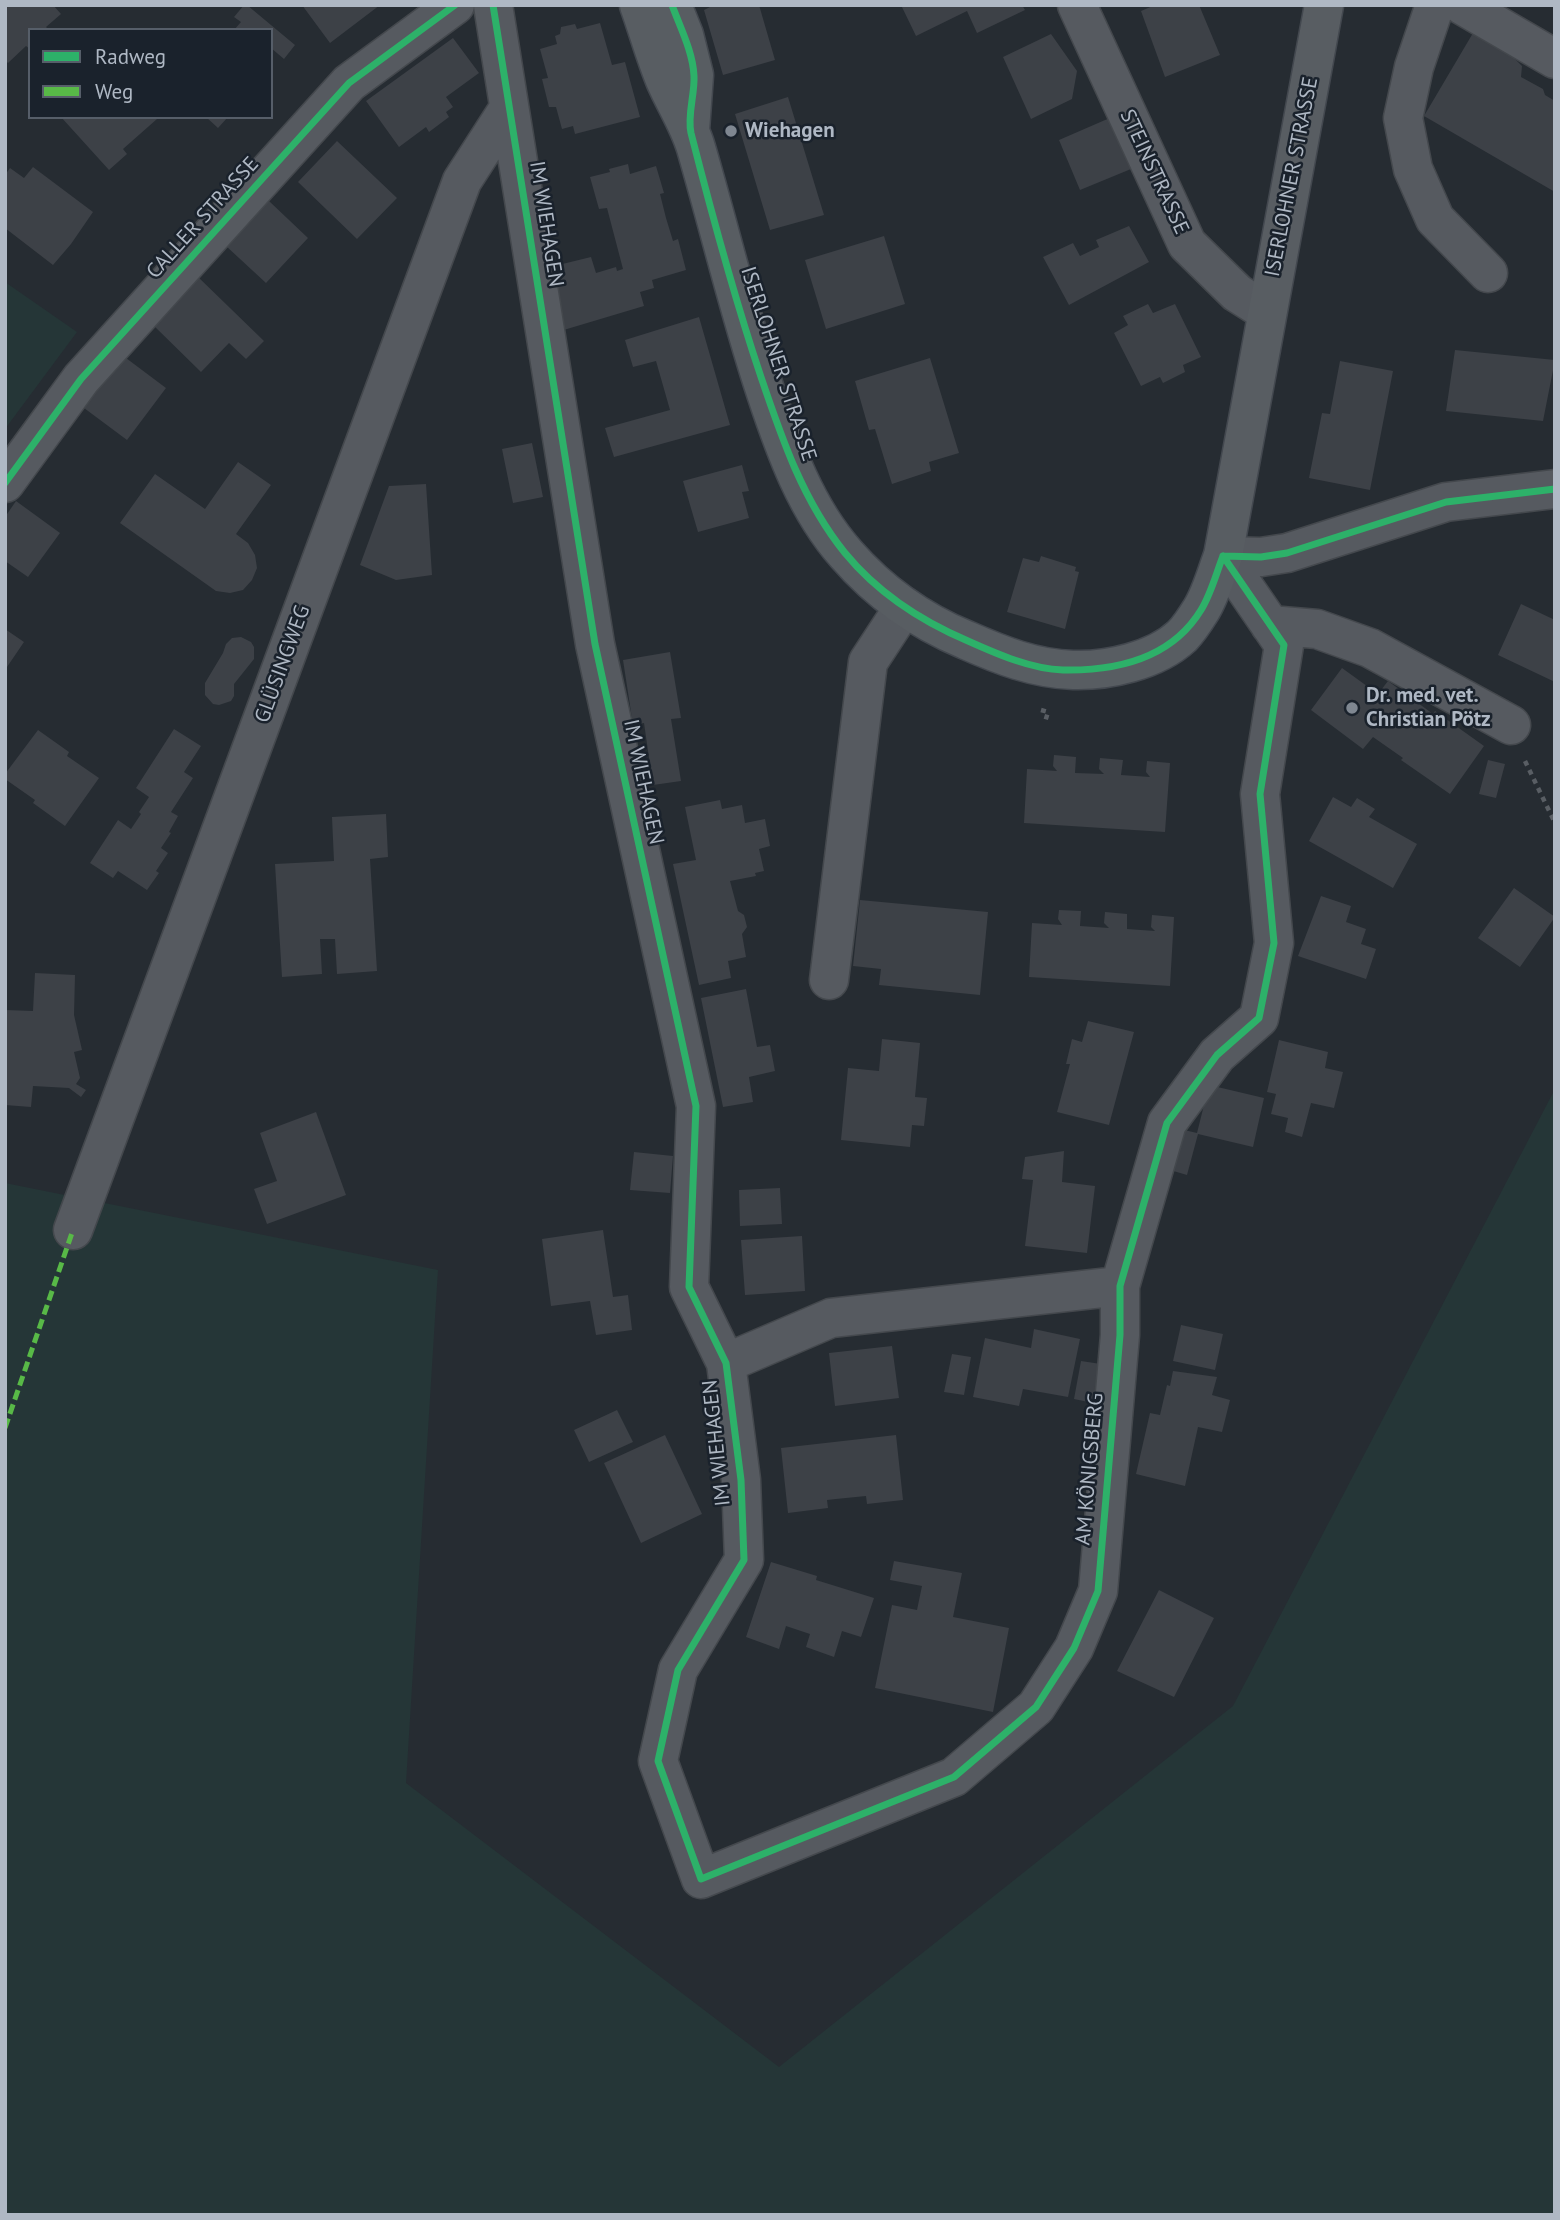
<!DOCTYPE html>
<meta charset="utf-8">
<style>
body{margin:0}
#map{position:relative;width:1560px;height:2220px;overflow:hidden;background:#262c32;font-family:"PT Sans",sans-serif}
canvas{display:block}
.frame{position:absolute;inset:0;border:7px solid #afb8c4;pointer-events:none}
.legend{position:absolute;left:28px;top:28px;width:245px;height:91px;box-sizing:border-box;background:#1a222c;border:2px solid #565e69;margin:0;padding:9px 12px;list-style:none;font-size:21px;color:#afb8c4}
.legend li{display:flex;align-items:center;gap:14px;height:35px}
.legend b{width:35px;border:2px solid #565e69}
</style>
<div id="map">
<canvas width="1560" height="2220"></canvas>
<div class="frame"></div>
<ul class="legend">
<li><b style="height:9px;background:#2db169"></b>Radweg</li>
<li><b style="height:9px;background:#58b947"></b>Weg</li>
</ul>
</div>
<script>
const g = document.querySelector('canvas').getContext('2d');
g.lineJoin = 'round';
function paint(path, color) {
  g.fillStyle = color;
  g.fill(path, 'evenodd');
}
function stroke(path, color, width, dash) {
  g.strokeStyle = color;
  g.lineWidth = width;
  g.lineCap = dash ? 'butt' : 'round';
  g.setLineDash(dash || []);
  g.stroke(path);
}
function drawText(font, color, halo, rows, align = 'center') {
  g.font = font + ' "PT Sans",sans-serif';
  g.lineWidth = 5;
  g.setLineDash([]);
  g.textBaseline = 'middle';
  g.strokeStyle = halo;
  g.fillStyle = color;
  for (const [text, x, y, turn = 0] of rows) {
    g.save();
    g.translate(x, y);
    g.rotate((+turn || 0) * Math.PI / 180);
    g.textAlign = isNaN(turn) ? turn : align;
    if (halo) g.strokeText(text, 0, 0);
    g.fillText(text, 0, 0);
    g.restore();
  }
}
paint(new Path2D(`
 M5,282L77,332L5,429Z
 M1555,1089V2215H5V1183L438,1270L406,1783L779,2067L1233,1706Z`), '#253637');
paint(new Path2D(`
 M5,5H53L61,14L46,27L49,30H30V49L26,46L8,63L5,60Z
 M244,5H247L295,45L284,59L271,48V30H234L241,22L234,17Z
 M302,5H380L330,43Z
 M714,5H759L775,60L723,75L704,10Z
 M901,5H1022L1025,10L977,33L967,11L916,36Z
 M1155,5H1199L1220,55L1165,77L1141,11Z
 M600,23L612,65L625,62L640,117L575,134L573,126L562,129L556,107H549L542,79L548,78L540,49L557,44L555,36L560,34L561,27L575,24L577,29Z
 M1473,33L1510,54L1522,66L1521,77L1543,89L1545,95L1555,101V192L1424,116Z
 M1051,34L1077,71L1072,99L1031,119L1003,57Z
 M453,38L479,73L446,97L453,107L446,112L449,117L429,132L426,127L399,147L366,101Z
 M788,97L824,215L770,230L735,114Z
 M61,117H156L157,119L123,149L127,154L109,170Z
 M206,117H228L218,128Z
 M1112,117L1131,169L1080,190L1059,140Z
 M337,141L397,198L357,239L298,182Z
 M628,164L630,174L656,166L664,193L660,194L666,218L673,241L678,239L686,270L652,280L654,288L640,292L644,306L557,332L546,268L591,257L596,273L616,267L617,271L623,269L607,208L599,209L590,177L610,172L609,169Z
 M33,167L93,212L71,244L53,265L5,228V175L10,168L24,178Z
 M269,201L308,238L266,283L226,246Z
 M1129,226L1149,262L1069,305L1043,257L1073,243L1080,256L1099,247L1096,240Z
 M884,236L905,304L826,329L805,260Z
 M196,275L264,341L246,359L229,343L201,372L151,323Z
 M1148,304L1153,313L1175,304L1201,357L1183,365L1185,372L1163,383L1160,377L1141,386L1114,333L1128,325L1123,316Z
 M699,317L730,425L614,457L605,428L670,410L656,361L633,367L625,340Z
 M1455,350L1555,360L1543,421L1446,411Z
 M122,355L166,388L127,440L84,408Z
 M930,358L959,453L929,462L931,471L892,484L875,429L869,430L855,381Z
 M1340,361L1393,371L1370,490L1309,478L1322,413L1330,414Z
 M532,443L543,497L513,503L502,449Z
 M238,462L271,485L236,534L248,543L255,555L257,568L252,580L243,590L230,593L216,591L120,523L155,474L205,509Z
 M742,465L749,491L742,492L749,518L698,532L683,481Z
 M426,484L432,575L396,580L360,565L389,486Z
 M16,501L60,533L28,577L5,561V517Z
 M1041,556L1076,567L1075,571L1079,572L1065,629L1007,612L1023,558L1039,562Z
 M1521,604L1555,620V682L1498,655Z
 M5,629L24,642L7,667L5,666Z
 M241,637L251,642L254,647V659L234,684V696L231,701L219,705L213,704L205,695V683L223,653L226,644L232,638Z
 M670,652L681,718L671,719L681,781L653,785L644,723L633,725L623,660Z
 M1342,668L1378,694L1388,681L1433,714L1435,711L1484,746L1450,794L1401,760L1403,758L1373,737L1363,749L1311,710Z
 M174,729L201,746L184,772L193,778L171,812L178,816L169,832L171,833L161,848L168,853L156,871L159,873L147,890L118,871L113,878L90,863L118,820L131,829L141,814L139,812L149,797L136,788Z
 M38,730L69,752L67,756L99,778L65,826L33,803L35,800L5,779V774Z
 M1054,755L1076,757L1075,773L1104,774L1099,769L1100,758L1123,760L1121,775L1150,777L1146,772L1147,761L1170,763L1165,832L1024,823L1027,769L1057,771L1053,766Z
 M1488,760L1505,764L1496,798L1479,794Z
 M1333,797L1351,807L1357,798L1375,809L1369,817L1417,844L1393,888L1309,841Z
 M720,800L722,809L742,805L745,823L765,819L770,846L759,849L764,871L755,873L756,876L730,881L738,911L744,915L747,927L742,934L746,957L728,961L731,978L699,985L673,864L696,860L685,807Z
 M386,814L388,857L370,859L377,971L337,974L335,939H320L322,974L282,977L275,864L334,861L332,817Z
 M1514,888L1555,917L1520,967L1478,938Z
 M1321,896L1351,906L1346,922L1366,929L1361,944L1376,949L1366,979L1298,956Z
 M860,900L988,912L980,995L879,985L881,969L853,966Z
 M1059,910L1081,911L1080,926L1109,928L1104,923L1105,912L1127,914V929L1155,931L1151,927L1152,915L1174,917L1170,986L1029,977L1032,923L1062,925L1058,919Z
 M35,973L75,975L74,1015L82,1050L74,1052L80,1078L76,1084L86,1090L81,1097L69,1088L33,1086L31,1107L5,1105V1010L33,1011Z
 M746,989L757,1047L770,1045L775,1071L749,1077L753,1102L723,1107L701,998Z
 M1088,1021L1134,1032L1109,1125L1057,1112L1070,1064H1066L1072,1039L1082,1042Z
 M882,1039L920,1043L915,1097L927,1098L924,1126L912,1125L910,1147L841,1140L848,1068L879,1071Z
 M1279,1040L1328,1052L1325,1068L1343,1072L1334,1108L1311,1103L1302,1137L1285,1132L1288,1118L1271,1114L1276,1094L1267,1092Z
 M1209,1085L1264,1098L1253,1147L1198,1134L1187,1175L1170,1170L1180,1129L1197,1133Z
 M316,1112L346,1195L267,1224L254,1189L277,1181L260,1133Z
 M1064,1151L1062,1182L1095,1186L1087,1253L1025,1246L1033,1180L1022,1179L1025,1157Z
 M634,1152L673,1156L670,1193L630,1190Z
 M780,1188L782,1224L740,1226L739,1190Z
 M603,1230L613,1297L628,1295L632,1330L596,1335L590,1301L551,1306L542,1239Z
 M802,1236L805,1291L745,1295L741,1240Z
 M1181,1325L1223,1334L1215,1370L1173,1361Z
 M1034,1329L1080,1339L1068,1397L1023,1389L1019,1406L973,1397L985,1338L1031,1348Z
 M892,1346L899,1398L835,1406L829,1353Z
 M952,1354L971,1357L964,1395L944,1392Z
 M1081,1361L1101,1364L1093,1403L1074,1399Z
 M1173,1371L1217,1377L1212,1395L1230,1400L1222,1432L1198,1427L1185,1486L1136,1474L1150,1413L1160,1415L1167,1385L1170,1386Z
 M617,1410L633,1442L589,1462L574,1430Z
 M665,1435L702,1514L641,1543L604,1463Z
 M896,1435L903,1500L867,1504L866,1496L836,1499L827,1500L828,1508L788,1513L781,1448Z
 M894,1561L962,1573L953,1617L1009,1628L993,1712L875,1688L892,1605L917,1610L922,1586L890,1580Z
 M771,1562L817,1576L816,1580L874,1598L861,1637L842,1631L834,1657L806,1647L810,1634L786,1626L779,1649L746,1637Z
 M1159,1590L1214,1618L1174,1697L1117,1671Z`), '#3d4147');
const minor = new Path2D(`
 M493,5L595,644L696,1106L689,1287L726,1363L741,1480L744,1560L678,1670L658,1761L701,1879L954,1777L1036,1707L1074,1648L1098,1591L1120,1335V1286L1167,1123L1217,1055L1259,1018L1274,943L1260,794L1284,645L1223,556
 M1077,5L1187,244L1237,293L1267,312
 M1435,5L1414,67L1403,118L1413,169L1435,219L1488,273
 M1462,5L1555,59
 M5,483L81,379L349,83L455,5
 M1223,556L1261,557L1287,553L1446,502L1555,489
 M1270,625L1317,629L1370,648L1511,725
 M829,980L868,662L904,607
 M73,1230L462,181L509,108
 M726,1363L831,1318L1120,1286`);
const major = new Path2D(`
 M639,5C648,30 655,56 665,80C675,103 689,124 696,148C720,230 739,312 766,393C785,450 806,509 846,554C879,592 920,621 966,640C1000,655 1035,669 1073,670C1108,671 1155,661 1182,636C1189,629 1196,618 1201,610C1211,594 1216,574 1223,556L1324,5
 M672,5L684,35L694,75L690,130`);
stroke(minor, '#44484d', 41);
stroke(major, '#43484f', 41);
stroke(new Path2D(`
 M1041,710L1048,712L1045,722
 M1525,761L1555,823`), '#595e64', 4.5, [5, 5]);
stroke(minor, '#565a60', 38);
stroke(major, '#585d62', 38);
stroke(new Path2D(`
 M5,1428L73,1230`), '#58b947', 5, [10, 5]);
stroke(new Path2D(`
 M493,5L595,644L696,1106L689,1287L726,1363L741,1480L744,1560L678,1670L658,1761L701,1879L954,1777L1036,1707L1074,1648L1098,1591L1120,1335V1286L1167,1123L1217,1055L1259,1018L1274,943L1260,794L1284,645L1223,556
 M672,5C680,27 693,52 694,76C695,94 687,115 691,133C712,215 734,297 761,377C782,439 803,501 845,553C877,592 921,621 968,641C997,654 1031,669 1063,670C1117,671 1171,659 1201,610C1211,594 1216,574 1223,556
 M5,483L81,379L349,83L455,5
 M1223,556L1261,557L1287,553L1446,502L1555,489`), '#2db169', 7);
for (const [x, y, r, color] of [
 [731,131,7,"#7f8791"],
 [1352,708,7,"#7f8791"]
]) {
  const dot = new Path2D();
  dot.arc(x, y, r, 0, 2 * Math.PI);
  g.fillStyle = color;
  g.fill(dot);
  stroke(dot, '#1a222c', 2.5);
}
drawText('bold 21px', '#afb8c4', '#1a222c', [
 ["Wiehagen",745,131],
 ["Dr. med. vet.",1366,696],
 ["Christian Pötz",1366,720]
], 'left');
drawText('21px', '#afb8c4', '#1a222c', [
 ["STEINSTRASSE",1154,172,65],
 ["ISERLOHNER STRASSE",1292,177,-79],
 ["CALLER STRASSE",203,218,-48],
 ["IM WIEHAGEN",546,224,81],
 ["ISERLOHNER STRASSE",778,364,72],
 ["GLÜSINGWEG",283,664,-70],
 ["IM WIEHAGEN",643,782,78],
 ["IM WIEHAGEN",717,1443,-96],
 ["AM KÖNIGSBERG",1090,1469,-85]
]);
</script>
